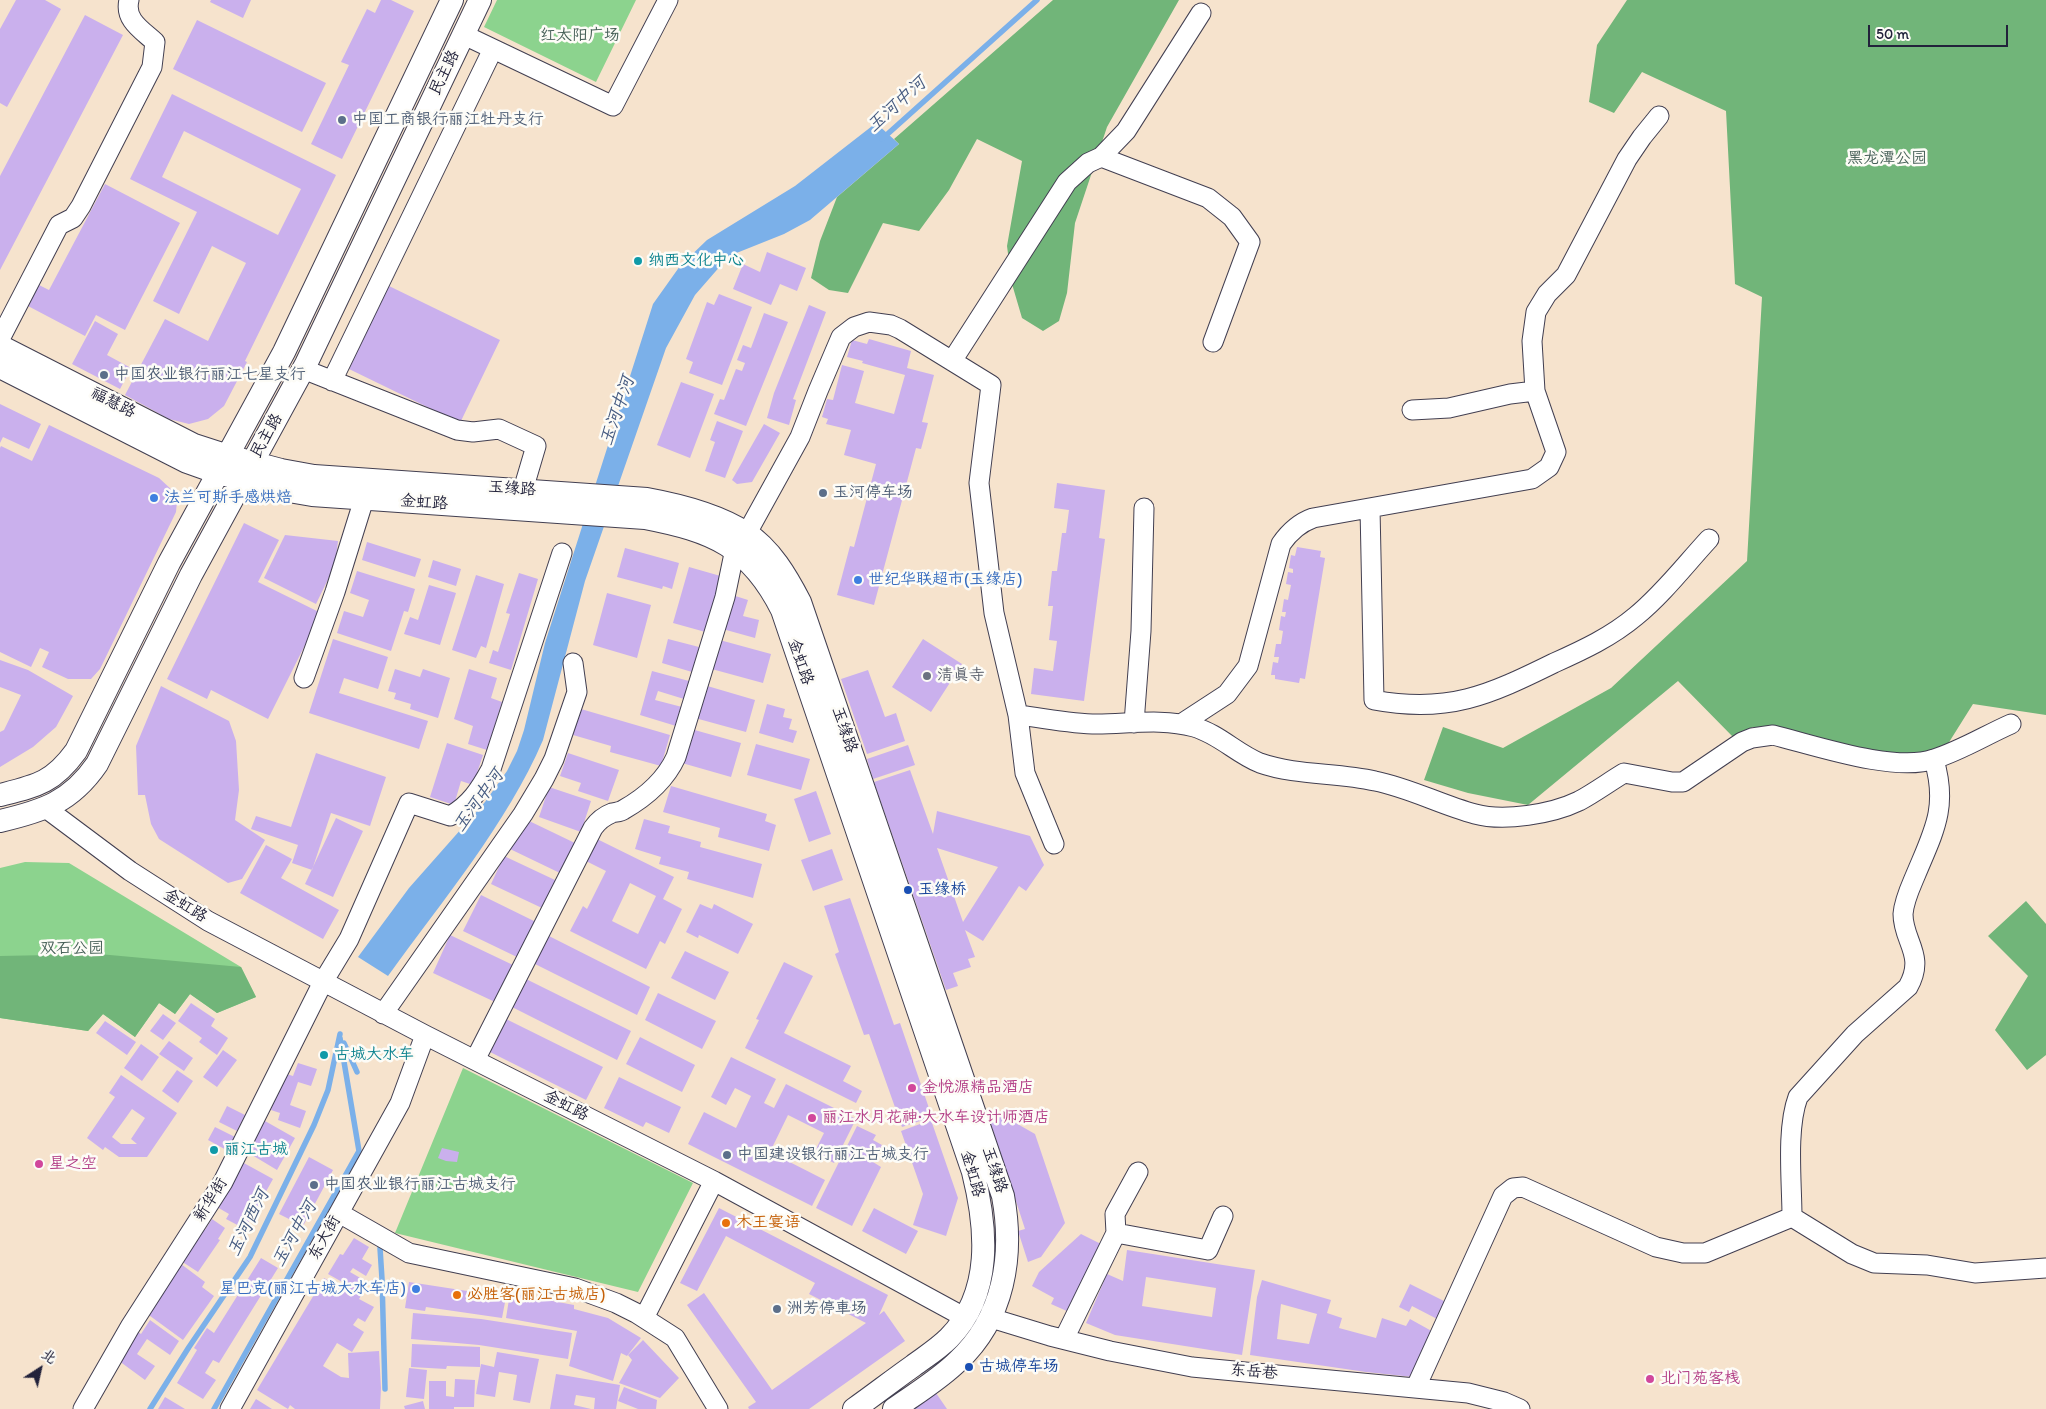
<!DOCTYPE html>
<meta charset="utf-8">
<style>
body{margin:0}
#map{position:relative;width:2046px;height:1409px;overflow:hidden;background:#f6e3cd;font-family:Itim,"LXGW WenKai TC",sans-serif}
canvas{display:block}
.north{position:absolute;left:15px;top:1344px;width:50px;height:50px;-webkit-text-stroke:4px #fdfcf7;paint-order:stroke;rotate:35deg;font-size:14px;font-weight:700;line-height:20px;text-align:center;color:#22223b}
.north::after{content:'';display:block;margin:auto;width:18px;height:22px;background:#22223b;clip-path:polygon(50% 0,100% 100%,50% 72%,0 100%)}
.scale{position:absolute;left:1868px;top:25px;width:140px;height:22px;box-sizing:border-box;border:2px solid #22223b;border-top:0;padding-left:6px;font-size:15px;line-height:18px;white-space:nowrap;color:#22223b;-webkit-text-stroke:4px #fdfcf7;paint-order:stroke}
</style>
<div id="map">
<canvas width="2046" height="1409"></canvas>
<div class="north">北</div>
<div class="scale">50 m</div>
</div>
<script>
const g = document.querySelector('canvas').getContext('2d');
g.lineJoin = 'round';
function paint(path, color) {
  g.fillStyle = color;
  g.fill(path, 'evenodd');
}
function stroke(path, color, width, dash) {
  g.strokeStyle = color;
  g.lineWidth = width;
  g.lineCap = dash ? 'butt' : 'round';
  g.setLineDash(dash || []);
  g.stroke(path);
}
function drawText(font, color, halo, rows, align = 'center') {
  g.font = font + ' Itim,"LXGW WenKai TC",sans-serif';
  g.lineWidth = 5;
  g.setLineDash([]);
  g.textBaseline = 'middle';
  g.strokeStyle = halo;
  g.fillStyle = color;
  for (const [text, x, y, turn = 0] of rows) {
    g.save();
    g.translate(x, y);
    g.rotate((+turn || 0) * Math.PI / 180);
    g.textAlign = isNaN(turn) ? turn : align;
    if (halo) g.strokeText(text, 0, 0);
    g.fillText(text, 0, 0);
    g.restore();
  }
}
paint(new Path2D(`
 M497,0H636L596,82L484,27Z
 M25,862L69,863L241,967L256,997L217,1013L190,994L175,1014L159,1003L135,1037L103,1014L88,1031L0,1018V868Z
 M463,1068L693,1183L638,1292L395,1233Z`), '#8cd38e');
paint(new Path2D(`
 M1053,0H1179L1107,127L1075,223L1067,293L1059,321L1043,331L1022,318L1012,284L1007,246L1022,161L977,139L949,190L919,231L883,223L848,293L829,290L811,278L820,241L837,197L899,144L894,139Z
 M1627,0H2046V715L1973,704L1946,747L1911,758L1753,727L1734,738L1678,681L1528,805L1468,793L1424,780L1443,727L1503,748L1611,688L1747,561L1762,297L1735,284L1726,111L1642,72L1614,113L1589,102L1597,45Z
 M2026,901L2046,924V1055L2027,1070L1995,1030L2028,976L1988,936Z
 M99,954L241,967L256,997L217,1013L190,994L175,1014L159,1003L135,1037L103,1014L88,1031L0,1018V956Z`), '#71b579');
paint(new Path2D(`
 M876,123L899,144L810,220L784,234L729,256L695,295L666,348L585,581L543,740C507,824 442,901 388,976L358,957L409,888L485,802L507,771L517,751L524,730L545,643L653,304L680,266L707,240L795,186Z`), '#7bb0e9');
stroke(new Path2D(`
 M882,139L1037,0
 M344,1043L357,1072
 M380,1248L382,1279L385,1389
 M150,1409L189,1347L250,1257L314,1125L328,1090L340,1034
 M214,1409L359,1151L340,1038`), '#7bb0e9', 5.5);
paint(new Path2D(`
 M16,0H45L61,9L7,107L0,103V29Z
 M211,0H251L243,18L210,2Z
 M381,0H391L414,11L342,159L311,144L349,65L341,62L367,9L375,13Z
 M85,15L123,35L0,270V176Z
 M197,20L326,83L302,132L173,69Z
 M172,94L336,175L245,361L247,362L224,406L208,419L189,424L169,419L125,395L165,319L208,341L246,263L212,246L179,314L153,301L197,212L130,179ZM184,131L301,189L278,235L162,177Z
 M105,184L180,223L125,330L96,315L85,336L28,306L39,285L49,290Z
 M767,252L806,268L797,291L780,284L771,305L733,289L743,264L760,272Z
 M389,286L500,340L460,423L349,369Z
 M719,294L752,307L722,385L689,373L693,362L686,359L707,302L714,305Z
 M809,305L826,312L793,399L796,400L789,425L767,418L774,393Z
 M764,313L788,322L746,426L714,414L720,399L724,400L736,369L742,371L745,363L737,360L743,345L751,348Z
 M95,321L118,334L107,355L131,368L120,389L72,364Z
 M869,339L911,351L907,368L934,375L922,422L928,423L921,449L916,448L874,605L837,595L850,546L854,547L876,464L844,455L851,430L826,424L828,419L822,417L827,399L833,400L842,365L864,371L855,403L894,414L905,375L862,363L863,361L847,357L852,340L867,344Z
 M681,382L714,394L690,458L657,445Z
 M0,404L41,424L29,449L3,437L0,443Z
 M717,421L743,431L725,478L705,471L715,442L710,440Z
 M764,424L780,433L752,482L737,484L732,480Z
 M49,425L159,478L172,490L177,501L176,512L100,669L91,679H68L42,667L49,652L40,648L31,667L0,652V448L1,446L32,461Z
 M1057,483L1105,490L1099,538L1105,539L1084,701L1031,694L1034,668L1053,671L1057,641L1049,640L1053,606H1048L1052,571H1057L1062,533H1066L1069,510L1054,508Z
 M244,523L279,540L258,582L321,613L268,719L211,690L207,699L167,679Z
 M285,535L338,541L335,565L316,604L264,578Z
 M367,542L421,559L415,577L362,560Z
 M1297,547L1321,551L1320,557L1325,558L1305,679L1300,678L1299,683L1275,679V675H1271L1273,662L1278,663L1279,657H1274L1276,644H1281L1283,631L1279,630L1281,616L1285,617L1286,612H1282L1284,599L1288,600L1291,585L1286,584L1288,572L1293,573V569L1289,568L1291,555L1295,556Z
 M625,548L679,563L672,589L663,586L662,589L617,577Z
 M433,560L461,569L456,586L428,577Z
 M689,567L724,577L709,633L673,623Z
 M357,571L415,589L408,612L404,611L391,651L337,633L344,611L363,617L369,600L350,593Z
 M519,573L538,579L511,670L489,663L493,650L498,652L510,614L506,613Z
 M476,575L504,584L486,648L481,646L476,658L452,650Z
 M429,585L456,593L440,645L404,634L410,617L418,620Z
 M607,593L651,605L637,658L593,645Z
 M729,594L748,600L743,616L759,620L755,638L719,628Z
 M333,639L388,657L378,689L344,678L339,693L428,721L419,749L309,713Z
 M668,639L699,647L692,672L662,663Z
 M716,639L771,654L763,683L708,668Z
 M923,639L962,664L931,712L892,687Z
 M0,660L28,670L73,696L56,727L33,747L0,767V732L4,730L21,695L0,687Z
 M395,669L420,677L423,669L450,678L438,718L410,709L411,704L394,699L396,693L388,691Z
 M469,669L497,678L491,698L502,702L487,750L468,744L473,726L454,719Z
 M868,670L885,717L896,713L905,741L867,754L841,679Z
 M652,671L689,681L684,699L658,691L655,700L682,707L676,726L640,715Z
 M704,685L755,700L746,732L695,718Z
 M161,686L229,721L236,741L239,790L235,820L265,840L242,879L228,883L159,839L151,824L145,795H138L136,746Z
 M767,704L785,709L783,717L792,719L789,729L797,731L793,743L759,733Z
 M581,709L670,735L661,766L610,752L611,746L573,735Z
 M691,729L741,743L731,777L682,763Z
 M447,743L483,755L473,785L461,781L454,805L430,797Z
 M756,744L810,759L801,790L747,775Z
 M908,745L915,765L873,779L867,759Z
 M316,753L386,777L370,826L331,813L312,870L292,863L298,845L251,829L256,816L291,827Z
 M568,753L619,770L608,801L578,791L581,783L560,776Z
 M910,770L933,834L937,811L1030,836L1044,865L1026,891L1019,886L983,941L965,930L975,957L968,959L971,967L953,973L958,986L946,990L874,782ZM937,848L998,867L963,922Z
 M671,786L767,814L765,821L776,825L769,851L718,837L720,828L663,812Z
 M549,787L591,801L581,832L539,817Z
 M816,791L831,834L809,842L794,799Z
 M336,818L363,831L333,897L305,884Z
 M525,819L577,844L562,874L510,849Z
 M644,819L670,826L668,833L701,842L700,847L762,864L753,898L687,879L689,872L659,864L661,857L635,849Z
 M595,838L674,877L663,899L682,909L665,944L660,941L646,969L570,931L583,906L587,909L606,871L584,860ZM630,883L656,896L638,934L612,921Z
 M266,845L292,859L281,878L339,910L323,939L240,893Z
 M832,849L843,880L813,891L801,860Z
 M504,856L555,880L542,908L491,884Z
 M481,895L536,922L519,958L463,931Z
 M850,898L894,1025L900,1023L932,1117L902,1127L869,1034L864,1035L835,954L839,952L824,906Z
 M700,904L712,909L714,904L753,924L738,954L699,935L698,938L686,932Z
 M545,934L650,987L637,1015L531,962Z
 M450,935L513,965L495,1002L433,973Z
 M685,951L729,972L715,1000L671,978Z
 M784,962L813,976L784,1033L851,1066L843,1081L862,1091L856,1103L745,1048L759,1020L756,1019Z
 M524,978L631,1031L617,1060L510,1006Z
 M658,993L716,1021L702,1049L645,1020Z
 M191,1003L215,1019L211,1026L228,1038L217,1055L199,1042L202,1038L178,1021Z
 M163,1014L176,1023L163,1040L150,1031Z
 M504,1018L603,1067L586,1100L488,1051Z
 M105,1021L136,1042L127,1055L96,1033Z
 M640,1037L695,1065L682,1092L626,1064Z
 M169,1041L193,1058L184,1071L159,1054Z
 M141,1044L159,1057L142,1081L124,1068Z
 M223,1050L237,1060L217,1087L203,1077Z
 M731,1057L776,1079L764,1103L774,1108L786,1084L856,1119L834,1163L814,1153L824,1133L788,1115L770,1152L825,1180L812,1206L688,1144L704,1112L736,1128L751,1096L735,1088L726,1105L711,1097Z
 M298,1063L317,1069L311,1086L298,1082L290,1105L306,1111L300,1128L278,1120L280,1113L271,1110L283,1073L293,1076Z
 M177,1070L193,1081L178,1103L162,1091Z
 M121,1075L177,1113L147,1157H119L105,1147L103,1150L87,1138L115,1097L109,1093ZM132,1109L145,1118L131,1139L137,1144H121L112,1137Z
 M619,1077L681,1107L669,1133L646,1122L643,1127L604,1108Z
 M227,1106L245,1115L237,1131L219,1122Z
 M1000,1114L1035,1134L1065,1223L1041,1257L1028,1262L1018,1231L1025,1229L989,1118Z
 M931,1120L958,1198L946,1236L913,1225L923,1194L901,1131Z
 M265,1121L295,1138L277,1170L247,1152Z
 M857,1126L876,1135L873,1140L882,1145L873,1162L881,1167L852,1226L816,1208Z
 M215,1127L237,1138L230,1152L208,1140Z
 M442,1148L459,1152L457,1162L446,1161L438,1158Z
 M309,1157L333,1170L303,1226L279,1214Z
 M242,1162L273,1179L245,1229L226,1219L229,1214L217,1207Z
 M719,1208L888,1295L879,1315L884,1311L905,1341L809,1409H749L748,1407L756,1402L687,1305L704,1293L772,1390L866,1323L809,1294L815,1283L726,1236L697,1291L680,1283Z
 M874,1208L918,1231L906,1254L862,1231Z
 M212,1219L225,1228L218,1239L220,1240L198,1272L181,1261L202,1228L205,1230Z
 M1081,1234L1103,1245L1069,1312L1051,1304L1054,1298L1032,1286L1039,1272Z
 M354,1238L369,1247L362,1259L372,1265L366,1276L353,1268L350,1272L369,1283L359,1299L374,1307L365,1322L358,1318L353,1325L364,1332L352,1352L337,1343L323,1366L341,1377L349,1378L348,1353L379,1351L381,1388L380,1409H295L290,1405L288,1409L257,1390L324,1278L341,1287L344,1283L328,1274L340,1254L343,1255Z
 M1127,1250L1255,1270L1242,1355L1115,1335L1086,1323L1107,1274L1123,1281ZM1146,1277L1216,1288L1212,1317L1142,1306Z
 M261,1258L278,1268L219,1363L213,1360L205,1373L216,1380L203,1399L177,1383L197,1350L194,1348L207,1328L214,1333Z
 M181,1264L205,1282L202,1287L214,1296L183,1340L146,1313Z
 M1262,1280L1331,1300L1327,1313L1342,1318L1339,1328L1376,1338L1382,1318L1406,1326L1410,1319L1437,1334L1413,1377L1366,1372L1250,1355L1257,1297ZM1281,1304L1317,1314L1309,1344L1277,1339Z
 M409,1282L506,1297L502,1318L426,1307L425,1311L405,1308Z
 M1410,1284L1450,1304L1441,1321L1412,1306L1409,1312L1399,1307Z
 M510,1293L574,1305V1309L608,1318L641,1338L627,1356L621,1353L613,1381L569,1366L577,1331L506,1318Z
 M413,1313L481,1319L572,1333L568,1359L479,1345L411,1339Z
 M150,1320L179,1341L170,1355L147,1339L137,1354L155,1366L145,1380L115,1358L135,1330L141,1334Z
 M643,1340L679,1378L660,1398L619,1383L632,1360L628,1355Z
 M412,1344L480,1347V1367L447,1366L446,1369L411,1367Z
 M497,1352L539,1359L530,1403L513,1400L517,1375L499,1372L495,1397L476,1394L481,1364L494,1367Z
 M409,1368L427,1370L424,1399L406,1397Z
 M556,1374L620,1385L616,1409H594L595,1398L576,1395L574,1405L591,1409H550Z
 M455,1379L475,1380L474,1407H454V1409H429V1381H446V1396L454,1397Z
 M624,1387L657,1400L656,1409H638L618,1401Z
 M936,1393L947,1409H912Z
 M165,1397L185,1409H158Z
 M256,1399L272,1409H250Z
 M423,1401L425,1409H405L404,1406Z`), '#cab0ed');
const minor = new Path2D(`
 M464,35L613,106L668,0
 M1101,157L1126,131L1201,13
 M0,339L59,225L73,218L81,206L152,67L155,42C142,30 124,20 129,0
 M952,361L1067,182L1088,163L1101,157L1208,198L1232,217L1250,242L1213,342
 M303,369L457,430L473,432L499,429L536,446L523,490
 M332,381L493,49
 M1412,410L1449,408L1510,394L1535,391
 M1370,508L1374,700C1448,714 1489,695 1554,663C1583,650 1611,637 1636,616C1663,594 1685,565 1709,539
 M747,533L800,437L818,391L841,337L854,327L869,322L891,325L900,329L991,385L979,483L994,613L1018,715C1044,718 1071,724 1097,724C1129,724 1162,718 1194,727C1219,734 1237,754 1260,763C1297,776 1337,772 1375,781C1410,788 1441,805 1475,814C1504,822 1552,814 1579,801C1594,793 1609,782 1624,773L1672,782H1683L1742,742L1752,738L1773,735C1814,745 1895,773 1934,759C1960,751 1986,735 2011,724
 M304,678L335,592L364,499
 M1018,715L1025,773L1054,844
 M1134,723L1141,631L1144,508
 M1181,724L1227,694L1248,666L1281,544C1290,531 1299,523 1313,518L1532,479L1549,467L1556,452L1535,391L1532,341L1536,312L1547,294L1566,275L1627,159L1642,137L1659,116
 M47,809L130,871L208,921L425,1035L714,1181L964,1317
 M383,1014L523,814L544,779L554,759L577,692L573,663
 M475,1060L593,828C598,821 604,816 612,813C616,812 620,812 623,810C646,797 665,781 676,757L725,597L735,549
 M339,1213L409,1253L575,1288L616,1303L636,1313L675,1338L718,1409
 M1792,1217C1792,1183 1786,1129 1798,1097L1855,1034L1908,987C1926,955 1903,942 1903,914C1904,900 1911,886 1916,874C1934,831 1948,807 1934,760
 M1116,1233L1208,1250L1223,1216
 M644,1318L714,1181
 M991,1318L1050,1336L1110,1351L1192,1367L1468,1393L1504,1402L1520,1409
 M1064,1339L1116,1233L1115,1214L1138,1172
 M1416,1387L1503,1196L1513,1188L1523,1187L1656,1247L1683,1253H1705L1792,1217L1852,1254L1874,1263L1927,1265L1975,1273L2046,1268
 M83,1409L130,1327L223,1182L323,982L349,939L409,803L450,816C470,805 480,789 491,769L562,553
 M230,1409L400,1103L425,1035`);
const major = new Path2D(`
 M0,346L194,445L228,456L281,470L314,476L647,499C680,505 717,514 746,533C771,549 787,577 800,602L1003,1196C1014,1256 1004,1318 958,1361C940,1379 915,1394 894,1409
 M0,367L187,462L218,473L277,489L312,495L645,518C712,531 750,546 782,610L973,1172C987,1228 993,1293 949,1338C938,1349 925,1357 913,1366C893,1380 874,1395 854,1409
 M0,795C36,786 53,783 76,751L169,563L284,352L452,0
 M0,821C43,811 71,802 97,764L191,575L306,364L480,0`);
stroke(minor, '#423f51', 21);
stroke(major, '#423f51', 24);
stroke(minor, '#fff', 19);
stroke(major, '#fff', 22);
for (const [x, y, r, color] of [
 [342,120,5,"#5c6f8a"],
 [638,261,5,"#0f9aa8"],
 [104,375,5,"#5c6f8a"],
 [823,493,5,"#5c6f8a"],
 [154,498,5,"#3f7fe0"],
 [858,580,5,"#3f7fe0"],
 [927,676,5,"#6b7280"],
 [908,890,5,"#1a4fb4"],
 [324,1055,5,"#0f9aa8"],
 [912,1088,5,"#d1479c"],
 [812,1118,5,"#d1479c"],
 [214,1150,5,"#0f9aa8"],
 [727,1155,5,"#5c6f8a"],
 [39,1164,5,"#d1479c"],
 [314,1185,5,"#5c6f8a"],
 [726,1223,5,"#e8710a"],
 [416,1289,5,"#3f7fe0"],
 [457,1295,5,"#e8710a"],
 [777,1309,5,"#5c6f8a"],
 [969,1367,5,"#1a4fb4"],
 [1650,1379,5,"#d1479c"]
]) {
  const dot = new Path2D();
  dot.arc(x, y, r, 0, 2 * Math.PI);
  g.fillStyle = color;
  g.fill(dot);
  stroke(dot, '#fdfcf7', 2);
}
drawText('16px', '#476058', '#fdfcf7', [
 ["红太阳广场",580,36],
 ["黑龙潭公园",1887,159],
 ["双石公园",72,949]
]);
drawText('16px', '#22223b', '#fdfcf7', [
 ["民主路",445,73,-64],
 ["福慧路",113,403,27],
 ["民主路",267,436,-61],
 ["玉缘路",512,489,4],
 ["金虹路",424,503,4],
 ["金虹路",800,662,71],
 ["玉缘路",844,730,71],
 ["金虹路",185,906,32],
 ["金虹路",566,1106,27],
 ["玉缘路",994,1170,72],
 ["金虹路",972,1174,74],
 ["新华街",211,1200,-58],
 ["东大街",325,1238,-61],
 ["东岳巷",1254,1372,5]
]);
drawText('16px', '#4e5e75', '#fdfcf7', [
 ["中国工商银行丽江牡丹支行",352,120],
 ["中国农业银行丽江七星支行",114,375],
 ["玉河停车场",833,493],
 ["中国建设银行丽江古城支行",737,1155],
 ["中国农业银行丽江古城支行",324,1185],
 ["洲芳停車场",787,1309]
], 'left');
drawText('16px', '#0d838f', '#fdfcf7', [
 ["纳西文化中心",648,261],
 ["古城大水车",334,1055],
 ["丽江古城",224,1150]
], 'left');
drawText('16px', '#366cbe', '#fdfcf7', [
 ["法兰可斯手感烘焙",164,498],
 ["世纪华联超市(玉缘店)",868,580],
 ["星巴克(丽江古城大水车店)",406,1289,"right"]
], 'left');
drawText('16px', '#5b616d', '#fdfcf7', [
 ["清真寺",937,676]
], 'left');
drawText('16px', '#164399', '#fdfcf7', [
 ["玉缘桥",918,890],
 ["古城停车场",979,1367]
], 'left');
drawText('16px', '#b23c85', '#fdfcf7', [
 ["金悦源精品酒店",922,1088],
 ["丽江水月花神·大水车设计师酒店",822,1118],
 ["星之空",49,1164],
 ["北门苑客栈",1660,1379]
], 'left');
drawText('16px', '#c56008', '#fdfcf7', [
 ["木王宴语",736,1223],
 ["必胜客(丽江古城店)",467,1295]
], 'left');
drawText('italic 18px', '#465b81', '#fdfcf7', [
 ["玉河中河",897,105,-42],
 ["玉河中河",618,411,-71],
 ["玉河中河",479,801,-54],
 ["玉河西河",249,1223,-64],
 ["玉河中河",295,1234,-61]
]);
</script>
